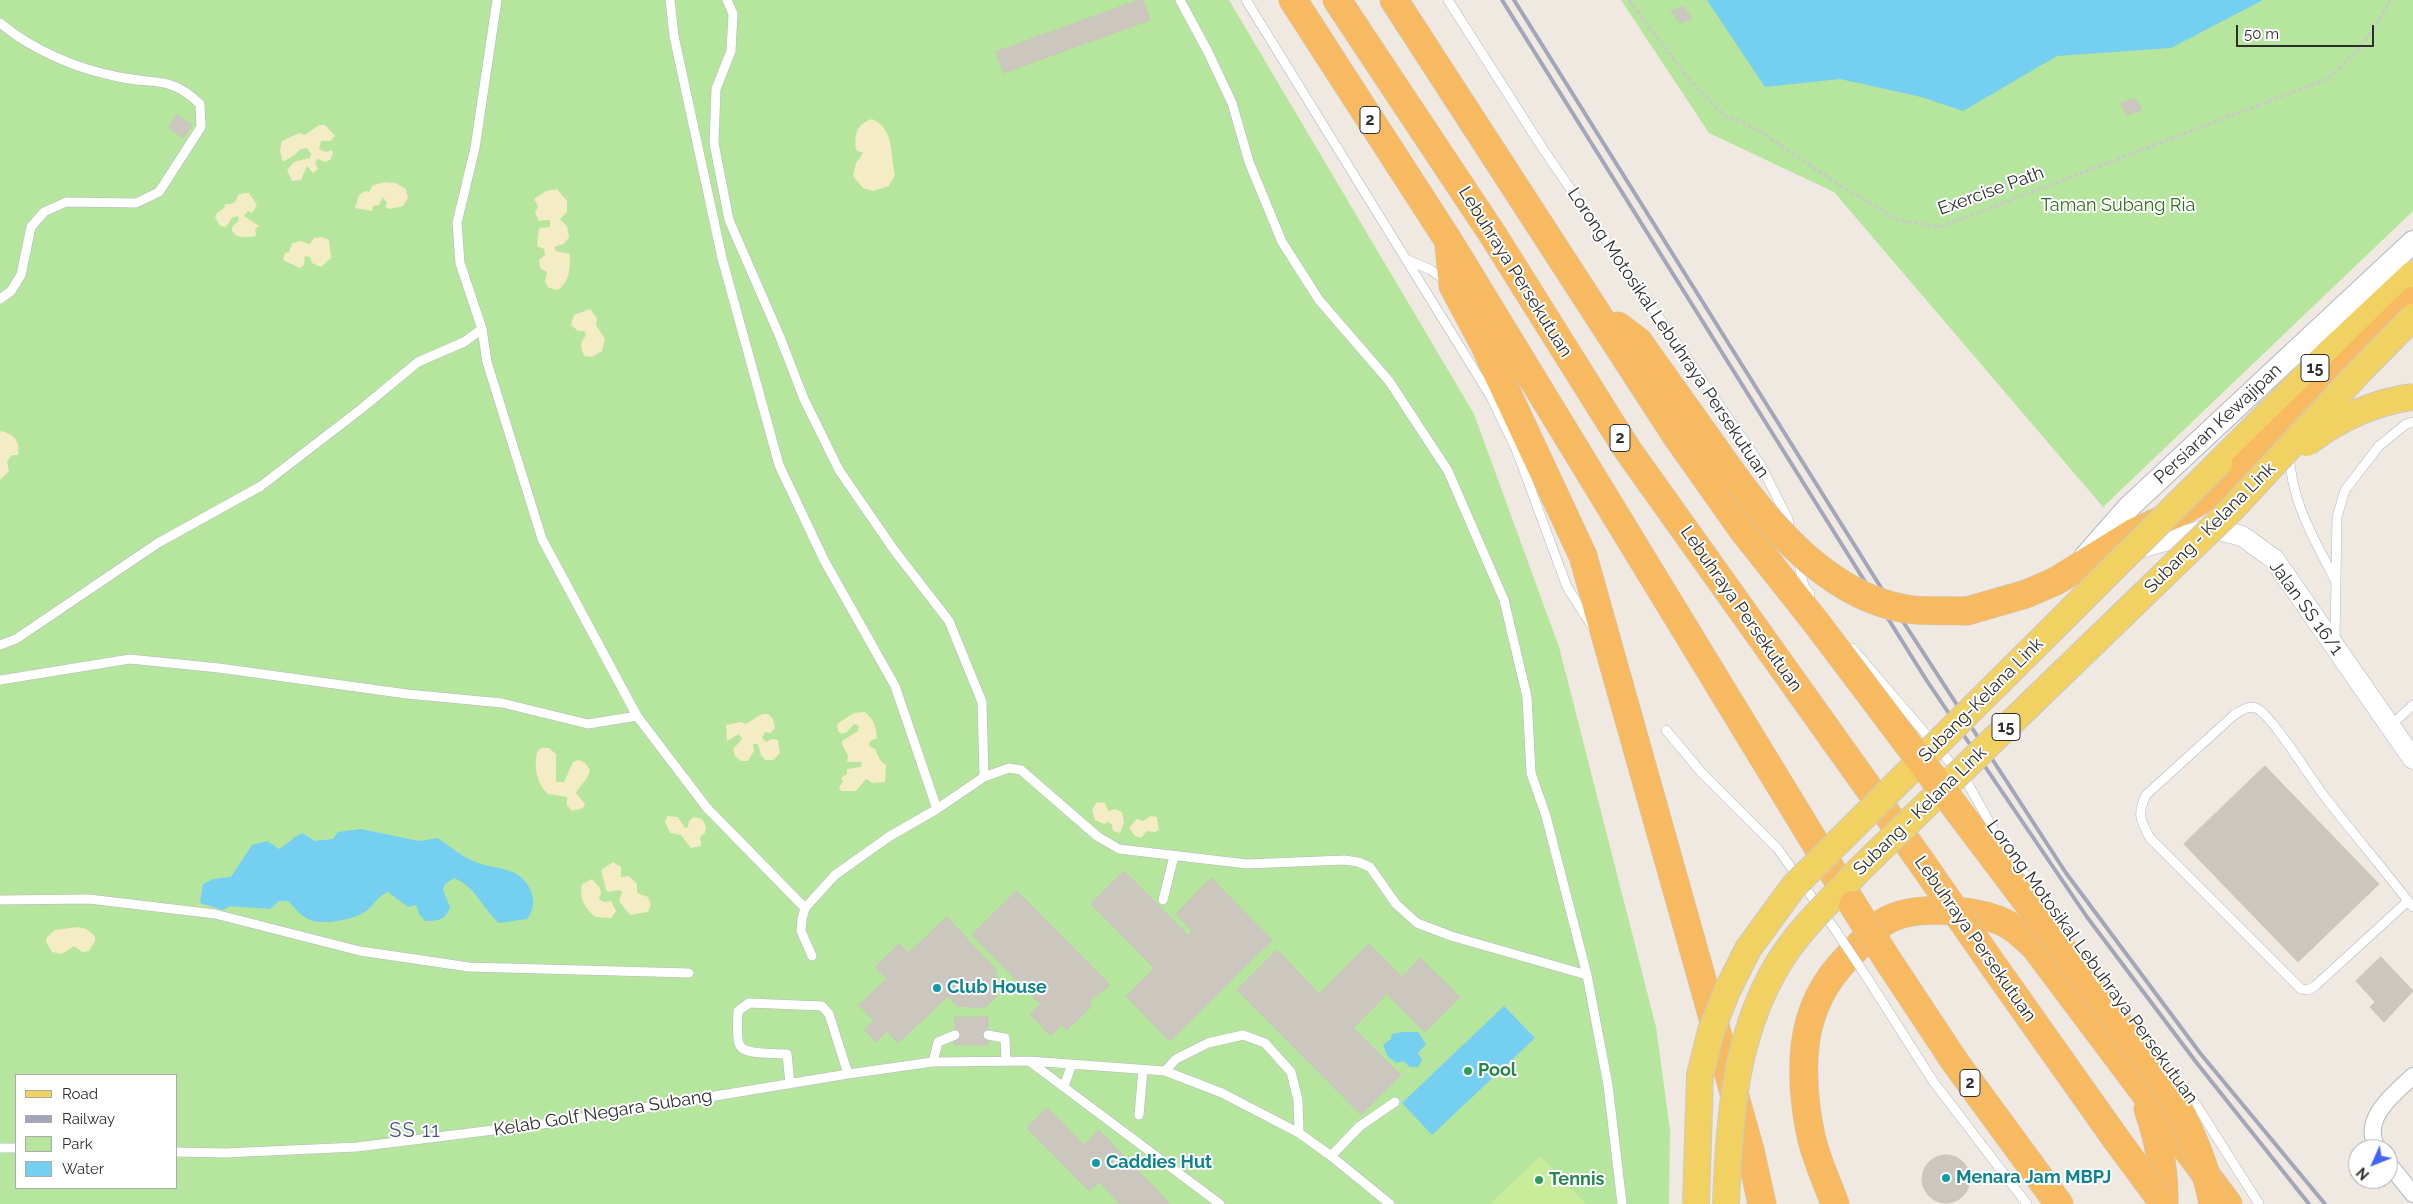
<!DOCTYPE html>
<style>
body{margin:0}
#map{position:relative;width:2413px;height:1204px;overflow:hidden;background:#efe9e1;font-family:Raleway,sans-serif}
canvas{display:block}
.legend{position:absolute;left:15px;top:1074px;width:162px;height:115px;box-sizing:border-box;background:#fff;border:1px solid #ababab;margin:0;padding:6px 9px;list-style:none;font-size:15px;color:#2e2e2e}
.legend li{display:flex;align-items:center;gap:10px;height:25px}
.legend b{width:25px;border:1px solid #ababab}
.north{position:absolute;left:2348px;top:1139px;width:50px;height:50px;box-sizing:border-box;background:#fff;border:1px solid #ababab;border-radius:50%;rotate:226deg;font-size:14px;font-weight:700;line-height:20px;text-align:center;color:#2e2e2e}
.north::after{content:'';display:block;margin:auto;width:18px;height:22px;background:#4264fb;clip-path:polygon(50% 0,100% 100%,50% 72%,0 100%)}
.scale{position:absolute;left:2236px;top:25px;width:138px;height:22px;box-sizing:border-box;border:2px solid #2e2e2e;border-top:0;padding-left:6px;font-size:15px;line-height:18px;white-space:nowrap;color:#2e2e2e;-webkit-text-stroke:4px #fff;paint-order:stroke}
</style>
<div id="map">
<canvas width="2413" height="1204"></canvas>
<ul class="legend">
<li><b style="height:6px;background:#f2d163"></b>Road</li>
<li><b style="height:6px;background:#a3a6b8"></b>Railway</li>
<li><b style="height:14px;background:#b6e59e"></b>Park</li>
<li><b style="height:14px;background:#75cff0"></b>Water</li>
</ul>
<div class="north">N</div>
<div class="scale">50 m</div>
</div>
<script>
const g = document.querySelector('canvas').getContext('2d');
g.lineJoin = 'round';
function paint(path, color) {
  g.fillStyle = color;
  g.fill(path, 'evenodd');
}
function stroke(path, color, width, dash) {
  g.strokeStyle = color;
  g.lineWidth = width;
  g.lineCap = dash ? 'butt' : 'round';
  g.setLineDash(dash || []);
  g.stroke(path);
}
function drawText(font, color, halo, rows, align = 'center') {
  g.font = font + ' Raleway,sans-serif';
  g.lineWidth = 4;
  g.setLineDash([]);
  g.textBaseline = 'middle';
  g.strokeStyle = halo;
  g.fillStyle = color;
  for (const [text, x, y, turn = 0] of rows) {
    g.save();
    g.translate(x, y);
    g.rotate((+turn || 0) * Math.PI / 180);
    g.textAlign = isNaN(turn) ? turn : align;
    if (halo) g.strokeText(text, 0, 0);
    g.fillText(text, 0, 0);
    g.restore();
  }
}
paint(new Path2D(`
 M0,0H1229L1474,414L1559,647L1656,1027L1670,1130L1669,1204H0ZM16,1075H176V1188H16Z
 M1621,0H2413V211L2103,507L1834,192L1709,133Z`), '#b6e59e');
paint(new Path2D(`
 M872,119C895,129 890,155 895,175L889,186L873,191L863,188L853,176L856,163L863,153L856,150C854,135 856,124 872,119Z
 M319,125H325L335,136L330,141H321L319,149L326,152L332,150L333,154L330,160L325,162L318,159L315,162L318,169L313,173L307,166L301,180L292,181L287,170L294,162L310,158L311,154L307,148L299,150L296,154L283,162L280,151L282,141L299,133L305,135Z
 M385,182L396,183L406,189L408,198L403,206L389,209L385,207L387,203L383,197L379,205L373,206L372,211L355,208L359,195L365,191L369,192L373,185Z
 M557,189L567,201V212L560,219L567,226L569,237L564,244L554,247L556,251L570,254C570,269 570,281 558,290L549,288L545,282L547,272L540,268L539,260L545,255L544,249L537,246L539,228L550,227V220L539,221L535,213L538,206L534,199L546,191Z
 M244,193H249L257,205L252,213L248,211L244,216L259,226L255,229L256,236C246,237 238,240 232,231V227L239,220L238,216L232,218L226,227L220,226L215,217L217,213L224,208L225,204H231L236,201L238,195Z
 M322,237L329,240L331,258L321,267L312,263L310,257L305,256L304,265L300,268L283,260L285,253L289,252L292,243L301,241L310,244L314,238Z
 M590,309L597,318L596,325L605,339L602,351L592,357L584,356C580,346 580,343 586,335L584,331H578L571,325L574,315Z
 M0,431C13,433 21,441 18,455H12L7,461L9,471L0,480Z
 M865,712C874,720 876,726 877,738L870,741L869,746L875,749L880,760L886,765L885,782L872,783L866,779L856,791H841L839,787L843,782L841,778L847,774V769L861,767L862,762H847L848,756L842,744V741L858,731L859,726L854,724L847,732L842,734L838,731L837,724L854,713Z
 M762,714H768L773,719L775,728L770,733L765,732L762,738L766,742L772,739L778,740L780,753L773,760H765L761,755L758,744H753L754,751L748,761H741L735,756L733,749L742,739L739,734L727,741L726,725L740,722L746,724Z
 M541,748H549L556,754V782H564L573,762L578,760L585,763L590,770C588,780 580,785 576,793L585,804L583,808L572,811L567,805V797L548,794C536,783 534,767 537,752Z
 M1097,802L1105,803L1108,811L1115,809L1122,812L1124,823L1120,833L1113,831L1112,825L1108,822L1104,824L1095,820L1092,810Z
 M667,816L678,817L685,828L688,827L689,821L694,817L702,819L706,827L705,833L700,837L701,846L691,848L681,835L670,833L665,822Z
 M1151,816L1157,817L1159,830L1155,832L1147,831L1141,838L1135,836L1129,828L1137,819L1143,821Z
 M613,862L621,867V877L629,876L637,884V893L648,897L651,905L648,912L630,915L619,901L622,892L619,890L609,892L606,890L601,870Z
 M592,879L600,888L601,893L599,899L604,902L611,901L616,911L611,918L595,917C584,907 579,899 582,884Z
 M78,927L86,929L95,936V941L89,951L82,952L74,946L62,954L52,952L46,942L47,937L55,930Z`), '#f3ecc5');
paint(new Path2D(`
 M1540,1156L1586,1204H1490Z`), '#c9ec9a');
paint(new Path2D(`
 M1707,0H2263L2171,48L2057,56L1963,111L1921,97L1840,79L1765,87Z
 M361,829L419,841L437,838C449,845 460,856 473,861C495,871 519,864 531,891C535,903 534,909 527,919L499,923C483,909 475,886 454,878L445,884L443,890L450,907C446,920 438,921 425,921L419,914L416,905L408,907L388,892C377,896 374,906 365,912C353,920 321,926 308,919C300,915 294,907 288,901H279L270,909L230,906L223,910L200,903L203,884L213,879L231,877L252,845L267,841L279,849C288,844 293,837 302,833L315,841L333,839L338,832Z
 M1504,1006L1535,1038L1432,1135L1402,1103Z
 M1403,1032H1418L1426,1044L1418,1053L1422,1060L1418,1067H1410L1403,1061L1397,1063L1388,1057L1383,1045L1391,1039L1392,1034Z`), '#75cff0');
const building = new Path2D(`
 M1139,0H1143L1150,20L1003,73L996,52Z
 M1684,7L1692,19L1680,23L1671,11Z
 M2135,99L2142,110L2127,115L2121,103Z
 M177,115L192,125L183,138L169,128Z
 M2265,766L2379,884L2298,962L2184,844Z
 M1124,871L1188,935L1192,931L1176,914L1211,878L1272,940L1170,1041L1126,996L1154,968L1091,904Z
 M1017,891L1110,985L1092,998L1089,1009L1067,1030L1062,1025L1051,1036L1030,1014L1040,1004L972,935Z
 M947,917L996,970L997,996L984,1008L957,1006L948,996L898,1043L887,1031L876,1042L864,1030L874,1021L859,1005L887,979L875,967L899,944L908,953Z
 M1369,944L1402,977L1420,958L1460,997L1425,1032L1387,994L1353,1028L1401,1075L1361,1115L1237,990L1277,950L1319,994Z
 M2381,957L2413,991L2384,1022L2370,1007L2375,1002L2356,981Z
 M955,1017H988V1045H955Z
 M1047,1108L1084,1145L1099,1130L1170,1204H1120L1099,1182L1089,1191L1027,1128Z
 M1922 1179a24 24 0 1 1 48 0a24 24 0 1 1-48 0Z`);
paint(building, '#cbc7bf');
stroke(building, '#cbc5ba', 1);
const service = new Path2D(`
 M497,0L475,148L457,223L460,263L482,329L487,362L542,539L637,716L707,808L805,908
 M670,0L674,36L722,258L779,465L824,560L895,686L937,809
 M727,0L733,14L731,51L716,89L714,143L729,220L780,337L804,399L839,470L894,550L949,621L982,702L984,777
 M1180,0L1208,52L1232,103L1249,162L1282,242L1319,300L1389,381L1448,471L1504,600L1527,697L1531,773L1546,816L1587,975L1608,1085L1622,1204
 M1246,0L1491,397L1516,449L1567,587L1592,626
 M1448,0L1543,149L1760,464L1788,519L1790,530
 M0,23C32,50 77,69 119,77C155,85 170,75 200,104L201,127L159,192L136,203L66,202L44,212L31,227L21,275L11,291L0,299
 M1408,260L1431,270L1447,282
 M2289,455C2293,506 2313,536 2335,580
 M1798,560L1804,586L1810,594
 M2335,641L2337,517L2345,490L2379,446L2406,424L2413,422
 M0,645L16,639L158,543L261,486L361,409L418,362L464,342L482,329
 M1852,648L1967,782L1997,836L2070,936
 M0,680L130,659L219,668L407,694L502,703L588,724L637,716
 M2390,726L2413,705
 M1666,730L1701,772L1778,849L1836,931
 M0,900L89,899L215,914L360,951L469,967L689,973
 M1163,900L1174,856
 M2408,901L2315,986L2308,990L2301,989L2150,838C2140,820 2137,814 2146,795L2234,715C2241,711 2249,704 2258,709C2275,720 2310,778 2325,797C2352,832 2381,866 2408,901L2413,907
 M812,956L801,931L802,919L805,908L835,875L890,836L937,809L984,777L1009,768L1021,770L1097,836L1119,849L1247,864L1344,860L1358,862L1370,867L1396,904L1417,923L1451,936L1587,975
 M1866,976L1933,1081L2027,1204
 M988,1035L1005,1038L1006,1061
 M1029,1061L1220,1204
 M933,1062L938,1042L955,1035
 M1165,1071L1176,1059L1208,1043L1243,1035L1265,1043L1291,1072L1298,1100L1299,1133
 M2175,1077L2197,1106L2259,1204
 M790,1084L787,1054C776,1053 741,1056 739,1043C736,1033 738,1021 738,1011L749,1003L822,1006L829,1014L848,1074
 M1064,1086L1072,1064
 M1139,1115L1143,1070
 M0,1148H16
 M176,1152L225,1153L357,1147L558,1122L848,1074L933,1062L1029,1061L1165,1071L1222,1093L1299,1133L1331,1156L1390,1204
 M1331,1156L1360,1126L1395,1102`);
const minor = new Path2D(`
 M2378,1149C2359,1120 2395,1093 2413,1076
 M2388,1163L2413,1194`);
const tertiary = new Path2D(`
 M2134,550L2211,528L2242,536L2274,559L2413,759`);
const secondary = new Path2D(`
 M2085,557L2129,507L2413,242`);
const primary = new Path2D(`
 M2219,463L2331,351L2413,274`);
const trunk = new Path2D(`
 M1293,0L1448,240L1853,905
 M1337,0L1493,235L1627,449L1922,863
 M1394,0L1677,437L1742,529L1818,625
 M1449,246L1453,286L1485,346L1583,556L1750,1150L1762,1204
 M1618,326L1638,341L1737,480
 M1967,611L2026,594L2056,581L2135,532L2186,509L2225,486L2413,301
 M1887,959L1955,1062L2059,1204
 M1995,968L2116,1139
 M2148,1109C2159,1141 2165,1171 2164,1204
 M1835,1204C1827,1182 1816,1159 1811,1136C1805,1108 1802,1075 1805,1046C1809,1009 1825,979 1851,954C1861,944 1872,930 1884,922C1912,904 1976,909 2005,923C2016,928 2026,939 2035,947L2228,1204`);
stroke(service, '#b4b7c1', 10);
stroke(minor, '#b4b7c1', 18);
stroke(tertiary, '#b4b7c1', 21);
stroke(secondary, '#b4b7c1', 24);
stroke(primary, '#c9c9c9', 28);
stroke(trunk, '#c9c9c9', 29);
stroke(new Path2D(`
 M1629,0L1691,82L1727,118L1739,120L1764,134L1833,181L1898,220L1940,227L2327,79C2355,56 2374,32 2390,0`), '#c9c9c9', 3, [4, 2.5]);
stroke(service, '#fff', 9);
stroke(minor, '#fff', 16);
stroke(tertiary, '#fff', 20);
stroke(secondary, '#fff', 22);
stroke(primary, '#f2d163', 26);
stroke(trunk, '#f8ba60', 28);
stroke(new Path2D(`
 M1502,0L1927,681L2087,917L2196,1062L2309,1204
 M1514,0L1880,586L2066,873L2200,1053L2325,1204`), '#a3a6b8', 4);
const serviceBridge = new Path2D(`
 M1836,931L1866,976`);
const primaryBridge = new Path2D(`
 M2307,443C2338,419 2374,402 2413,397
 M1696,1204L1700,1075L1711,1031L1727,991L1748,949L1794,886L2219,463
 M1726,1204C1729,1122 1734,1037 1778,964C1799,929 1832,899 1860,869L2233,508L2359,372L2413,317`);
const trunkBridge = new Path2D(`
 M1737,480C1778,535 1834,597 1906,609C1925,612 1947,610 1967,611
 M1818,625L2165,1085C2187,1122 2205,1161 2213,1204
 M1922,863L1995,968
 M1853,905L1887,959
 M2116,1139L2164,1204`);
stroke(serviceBridge, '#b4b7c1', 10, []);
stroke(primaryBridge, '#c9c9c9', 28, []);
stroke(trunkBridge, '#c9c9c9', 29, []);
stroke(serviceBridge, '#fff', 9);
stroke(primaryBridge, '#f2d163', 26);
stroke(trunkBridge, '#f8ba60', 28);
for (const [x, y, r, color] of [
 [937,988,5,"#0f9aa8"],
 [1468,1071,5,"#2e9e5b"],
 [1096,1163,5,"#0f9aa8"],
 [1946,1178,5,"#0f9aa8"],
 [1539,1180,5,"#2e9e5b"]
]) {
  const dot = new Path2D();
  dot.arc(x, y, r, 0, 2 * Math.PI);
  g.fillStyle = color;
  g.fill(dot);
  stroke(dot, '#fff', 2);
}
for (const [x, y, w] of [
 [1370,120,20],
 [2315,368,28],
 [1620,438,20],
 [2006,727,28],
 [1970,1083,20]
]) {
  const box = new Path2D();
  box.roundRect(x - w / 2, y - 13.5, w, 27, 4);
  g.fillStyle = '#fff';
  g.fill(box);
  stroke(box, '#2e2e2e', 1);
}
drawText('bold 16px', '#2e2e2e', null, [
 ["2",1370,120],
 ["15",2315,368],
 ["2",1620,438],
 ["15",2006,727],
 ["2",1970,1083]
]);
drawText('18px', '#2e2e2e', '#fff', [
 ["Exercise Path",1991,191,-20],
 ["Lebuhraya Persekutuan",1515,272,58],
 ["Lorong Motosikal Lebuhraya Persekutuan",1668,333,56],
 ["Persiaran Kewajipan",2218,424,-43],
 ["Subang - Kelana Link",2210,528,-45],
 ["Jalan SS 16/1",2306,608,54],
 ["Lebuhraya Persekutuan",1741,609,55],
 ["Subang-Kelana Link",1981,700,-45],
 ["Subang - Kelana Link",1920,811,-44],
 ["Lebuhraya Persekutuan",1975,939,55],
 ["Lorong Motosikal Lebuhraya Persekutuan",2092,962,54],
 ["Kelab Golf Negara Subang",603,1113,-9]
]);
drawText('18px', '#2c6e1b', '#fff', [
 ["Taman Subang Ria",2118,206]
]);
drawText('bold 18px', '#0d838f', '#fff', [
 ["Club House",947,988],
 ["Caddies Hut",1106,1163],
 ["Menara Jam MBPJ",1956,1178]
], 'left');
drawText('bold 18px', '#27864d', '#fff', [
 ["Pool",1478,1071],
 ["Tennis",1549,1180]
], 'left');
g.letterSpacing = '1px';
drawText('20px', '#4d5680', '#fff', [
 ["SS 11",415,1131]
]);
g.letterSpacing = '0px';
</script>
